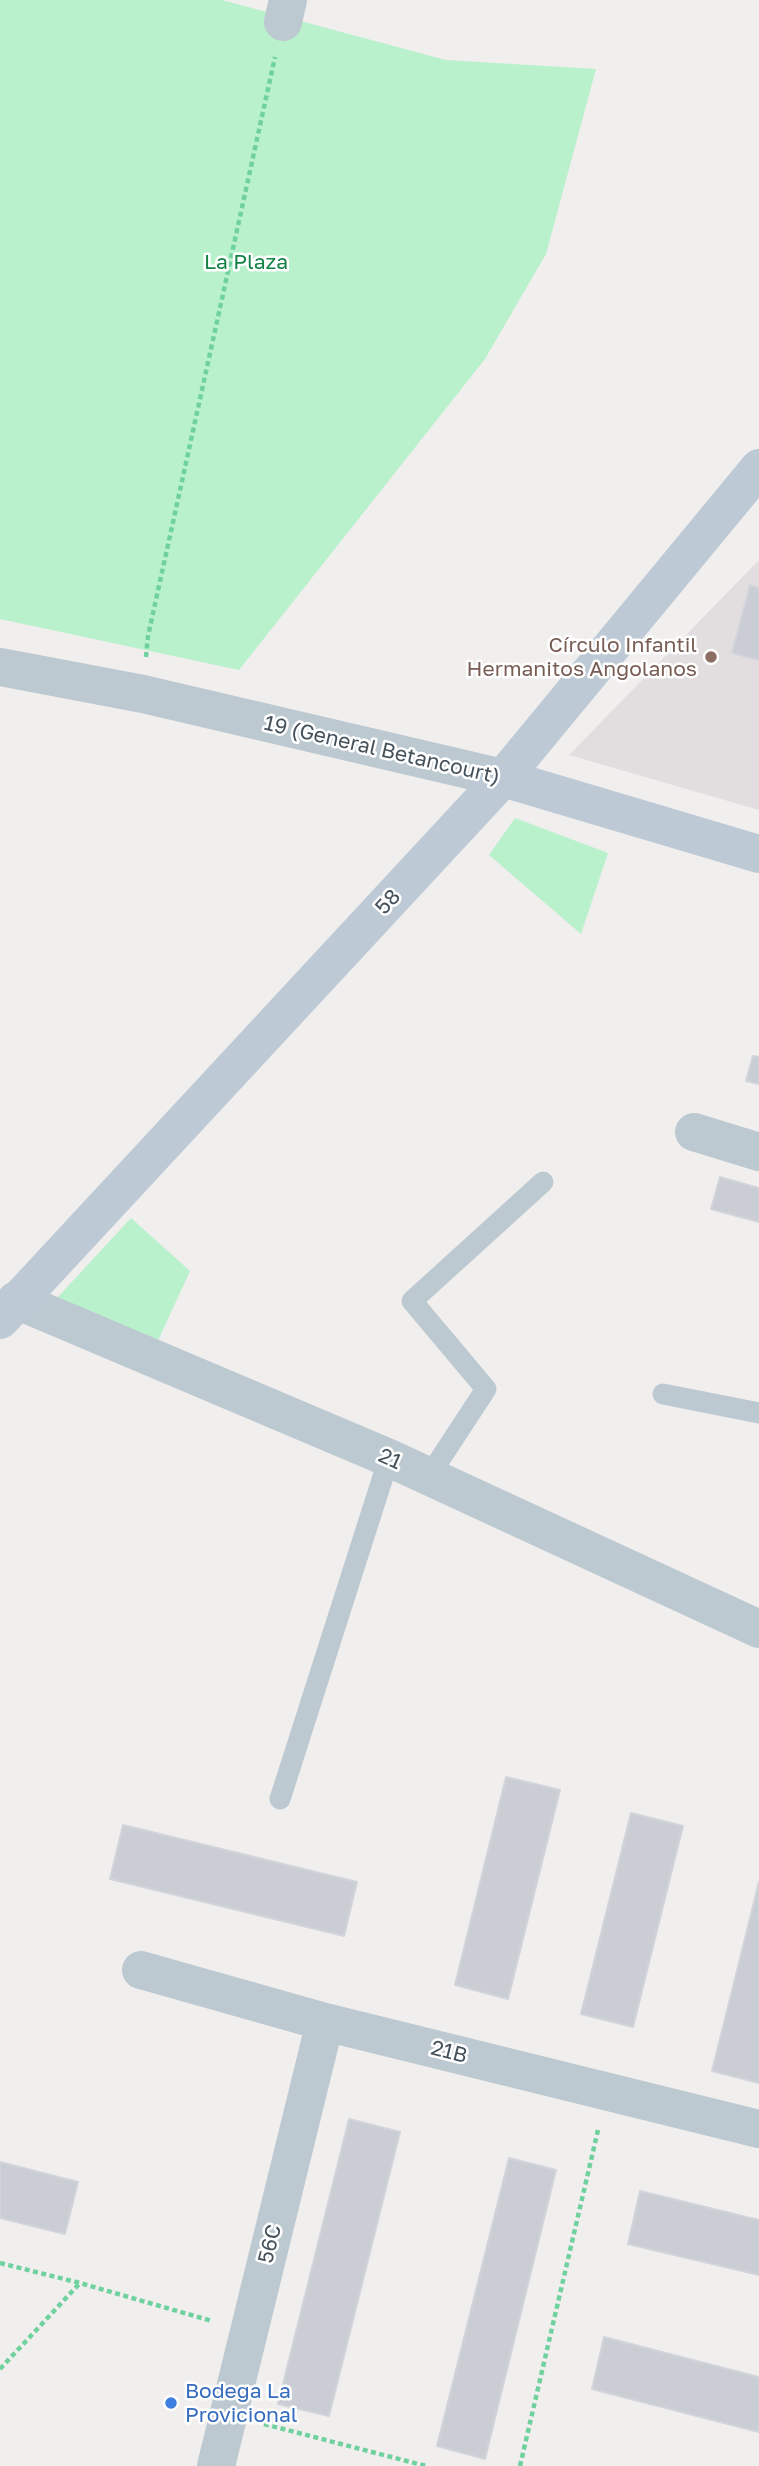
<!DOCTYPE html>
<meta charset="utf-8">
<style>
body{margin:0}
canvas{display:block;background:#f1eeee}
</style>
<canvas width="759" height="2466"></canvas>
<script>
const g = document.querySelector('canvas').getContext('2d');
g.lineJoin = 'round';
function paint(path, color) {
  g.fillStyle = color;
  g.fill(path, 'evenodd');
}
function stroke(path, color, width, dash) {
  g.strokeStyle = color;
  g.lineWidth = width;
  g.lineCap = dash ? 'butt' : 'round';
  g.setLineDash(dash || []);
  g.stroke(path);
}
function drawText(font, color, halo, rows, align = 'center') {
  g.font = font + ' "Golos Text",sans-serif';
  g.lineWidth = 5;
  g.setLineDash([]);
  g.textBaseline = 'middle';
  g.strokeStyle = halo;
  g.fillStyle = color;
  for (const [text, x, y, turn = 0] of rows) {
    g.save();
    g.translate(x, y);
    g.rotate((+turn || 0) * Math.PI / 180);
    g.textAlign = isNaN(turn) ? turn : align;
    if (halo) g.strokeText(text, 0, 0);
    g.fillText(text, 0, 0);
    g.restore();
  }
}
paint(new Path2D(`
 M759,560V810L569,755Z`), '#e2dee0');
paint(new Path2D(`
 M0,0H222L446,60L596,69L546,254L485,359L239,670L0,619Z
 M515,818L608,853L581,934L489,855Z
 M131,1218L190,1271L156,1345L57,1298Z`), '#b9f1cc');
const building = new Path2D(`
 M750,585L759,588V660L732,653Z
 M753,1056L759,1057V1084L746,1081Z
 M720,1177L759,1188V1222L711,1209Z
 M506,1777L560,1790L508,1999L455,1985Z
 M631,1813L683,1826L633,2027L581,2014Z
 M123,1825L357,1882L344,1936L110,1879Z
 M759,1882V2083L712,2071Z
 M349,2119L400,2132L329,2416L278,2404Z
 M509,2158L556,2170L485,2459L437,2446Z
 M0,2162L78,2182L65,2234L0,2218Z
 M640,2191L759,2220V2275L628,2244Z
 M604,2337L759,2377V2432L592,2389Z`);
paint(building, '#cacdd3');
stroke(building, '#d1d4da', 2);
stroke(new Path2D(`
 M146,657L148,636L275,57
 M0,2263L80,2283L212,2321
 M0,2369L80,2283
 M264,2424L426,2466
 M520,2466L598,2130`), '#6fd19d', 4.5, [5, 3.5]);
stroke(new Path2D(`
 M663,1394L759,1413
 M429,1476L486,1389L412,1301L543,1182
 M280,1799L389,1458`), '#bdc9d1', 21);
stroke(new Path2D(`
 M283,22L288,0
 M0,667L143,694L503,778
 M694,1132L759,1152
 M16,1300L389,1458L759,1629
 M141,1970L325,2022L759,2129
 M216,2466L325,2022`), '#bdc9d1', 38);
stroke(new Path2D(`
 M503,778L759,854
 M0,1320L503,778L759,468`), '#bdcad6', 38);
for (const [x, y, r, color] of [
 [711,657,7,"#8d6e63"],
 [171,2403,7,"#3f7fe0"]
]) {
  const dot = new Path2D();
  dot.arc(x, y, r, 0, 2 * Math.PI);
  g.fillStyle = color;
  g.fill(dot);
  stroke(dot, '#fff', 2.5);
}
drawText('21px', '#128245', '#fff', [
 ["La Plaza",246,262]
]);
drawText('21px', '#785e54', '#fff', [
 ["Círculo Infantil",697,645],
 ["Hermanitos Angolanos",697,669]
], 'right');
drawText('21px', '#45525c', '#fff', [
 ["19 (General Betancourt)",382,750,13],
 ["58",388,902,-47],
 ["21",390,1459,24],
 ["21B",449,2052,14],
 ["56C",270,2244,-76]
]);
drawText('21px', '#366cbe', '#fff', [
 ["Bodega La",185,2391],
 ["Provicional",185,2415]
], 'left');
</script>
